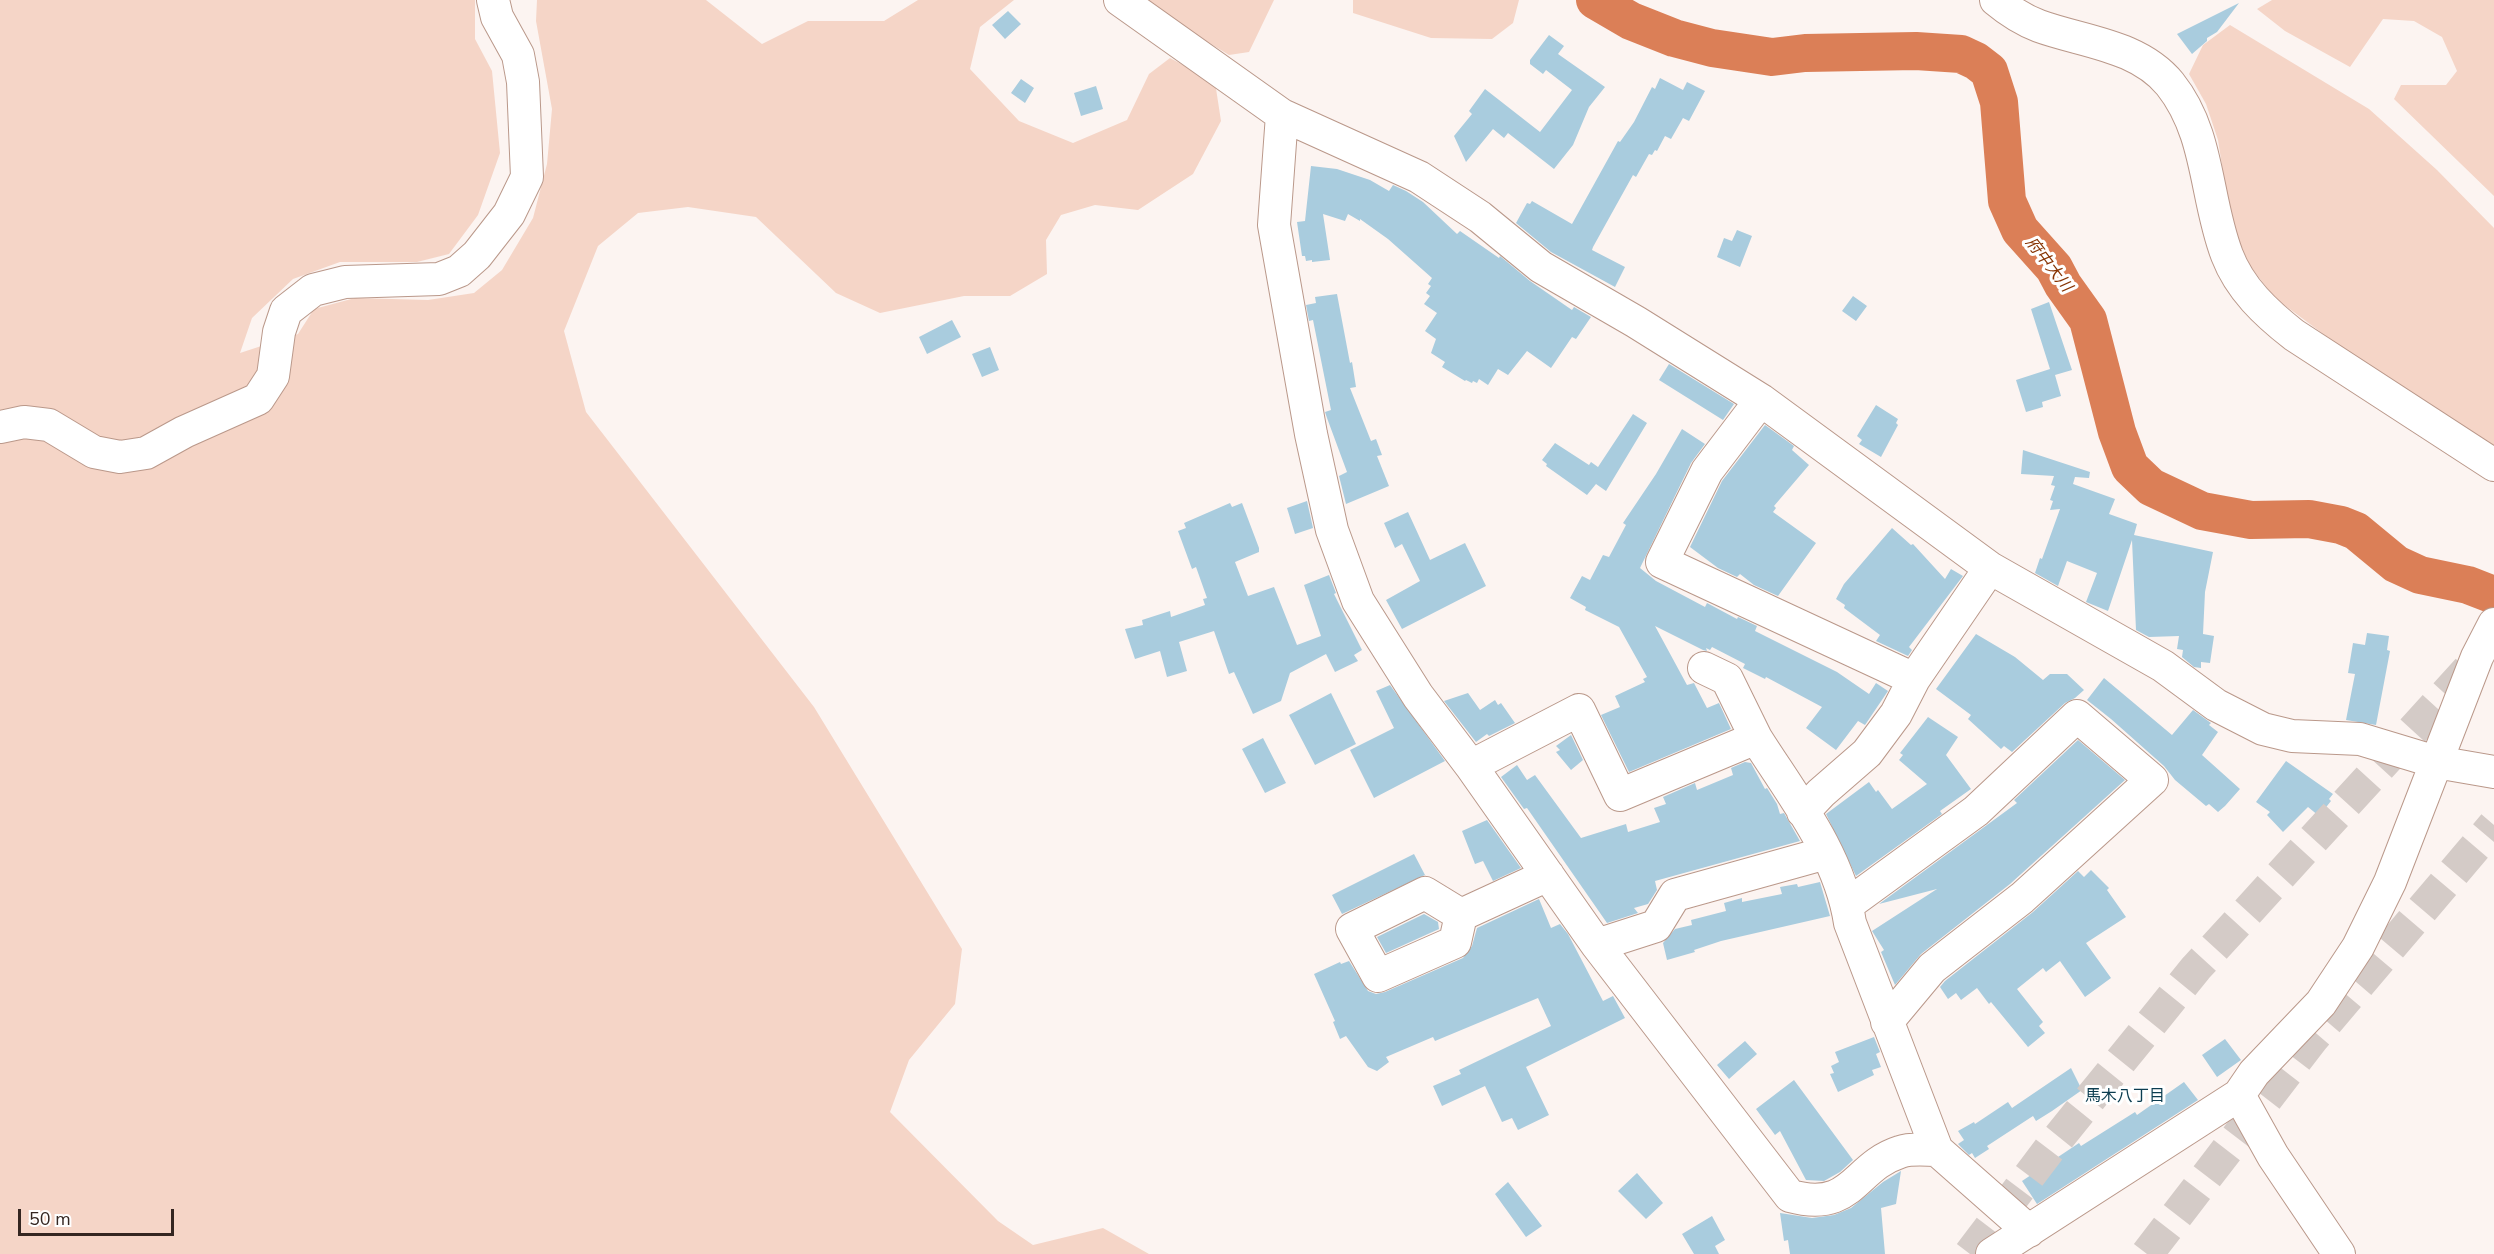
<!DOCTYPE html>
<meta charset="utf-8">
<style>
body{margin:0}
#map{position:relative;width:2494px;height:1254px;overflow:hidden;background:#fcf4f1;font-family:"Nunito Sans",sans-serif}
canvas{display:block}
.scale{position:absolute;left:18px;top:1209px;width:156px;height:27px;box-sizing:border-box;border:3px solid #342621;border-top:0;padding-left:8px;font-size:18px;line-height:21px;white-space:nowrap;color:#342621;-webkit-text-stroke:4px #fff;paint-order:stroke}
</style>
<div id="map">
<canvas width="2494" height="1254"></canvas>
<div class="scale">50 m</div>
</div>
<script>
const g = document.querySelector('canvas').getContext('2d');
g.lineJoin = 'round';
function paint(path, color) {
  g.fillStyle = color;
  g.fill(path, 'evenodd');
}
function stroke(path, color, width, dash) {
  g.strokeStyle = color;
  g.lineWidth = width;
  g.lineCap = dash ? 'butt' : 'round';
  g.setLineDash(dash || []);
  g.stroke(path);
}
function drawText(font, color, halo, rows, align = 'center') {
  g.font = font + ' "Nunito Sans","Noto Sans JP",sans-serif';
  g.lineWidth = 6;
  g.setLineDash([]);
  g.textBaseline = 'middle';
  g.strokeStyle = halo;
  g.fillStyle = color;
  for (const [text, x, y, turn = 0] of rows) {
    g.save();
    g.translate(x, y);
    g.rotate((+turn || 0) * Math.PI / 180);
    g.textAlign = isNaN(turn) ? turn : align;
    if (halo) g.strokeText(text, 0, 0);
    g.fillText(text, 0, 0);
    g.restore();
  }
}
paint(new Path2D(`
 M0,0H475V39L492,71L500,153L478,215L449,254L417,262H340L293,279L252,318L240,353L298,334L314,309L355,298L428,300L474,293L502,270L533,218L547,164L552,109L536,21L537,0H706L762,44L808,21H884L918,0H1014L980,27L970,69L1019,121L1073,143L1127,120L1149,74L1170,58L1215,82L1221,121L1193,174L1138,210L1095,205L1061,215L1046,240L1047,274L1010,296H964L880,313L836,293L756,217L688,207L638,213L598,246L564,331L586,412L814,707L962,949L955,1004L909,1060L890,1112L998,1221L1033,1245L1103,1228L1149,1254H0Z
 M1139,0H1274L1249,52L1229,55Z
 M1353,0H1519L1513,23L1492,39L1431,38L1353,13Z
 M2272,0H2494V196L2394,99L2401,85H2446L2457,71L2442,37L2414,21L2383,19L2350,67L2285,31L2257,9Z
 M2230,25L2369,109L2437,170L2494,228V448L2338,345L2275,298L2250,266L2231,223L2218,140L2206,104L2189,74L2203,45Z`), '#f5d5c7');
stroke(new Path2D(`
 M1595,0L1631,21L1674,38L1712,48L1772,57L1805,53L1916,51L1961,54L1976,61L1989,71L1999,102L2007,201L2020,230L2054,268L2063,285L2088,320L2117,432L2130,467L2151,487L2202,511L2251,520L2309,519L2341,525L2356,531L2396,564L2420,575L2468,585L2494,595`), '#db7f57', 38);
paint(new Path2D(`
 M2239,3L2217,32L2207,38V41L2192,54L2177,34Z
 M1008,11L1021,24L1005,39L992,25Z
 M1549,35L1564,46L1558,54L1605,87L1589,107L1573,145L1554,169L1508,133L1504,138L1493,129L1466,162L1454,136L1472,114L1469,111L1485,89L1540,132L1572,90L1546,70L1543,74L1530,64V60Z
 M1660,78L1683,90L1687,82L1705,91L1689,121L1683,118L1671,139L1665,136L1657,151L1655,150L1652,155L1649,154L1636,177L1633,175L1593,247L1592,250L1625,267L1615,287L1551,252L1516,223L1527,203L1530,204L1532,201L1572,224L1618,141L1620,142L1634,122L1652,87L1655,89Z
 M1021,79L1034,88L1025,103L1011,93Z
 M1096,86L1103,109L1081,116L1074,93Z
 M1311,166L1337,169L1370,180L1389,191L1393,185L1406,191L1423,202L1457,234L1460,231L1499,258L1500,256L1530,281L1572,310L1574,307L1591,317L1576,339L1572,337L1551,368L1527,351L1508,375L1498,369L1488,385L1479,379L1477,383L1473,381L1472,383L1466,380L1465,381L1442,367L1445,362L1431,353L1436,339L1425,331L1437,313L1424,304L1430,296L1426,293L1431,286L1428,284L1432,278L1388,239L1360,219V221L1348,214L1345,221L1323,214L1330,260L1312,262V260L1306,261L1305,256H1302L1297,222L1305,221Z
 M1737,230L1752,236L1740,267L1717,257L1724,238L1732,241Z
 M1337,294L1350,363L1352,362L1356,387L1350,388L1371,441L1376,439L1382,455L1377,456L1389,486L1346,504L1339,476L1347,472L1327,418L1325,412L1331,410L1313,320L1309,321L1306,305L1316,303L1315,297Z
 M1853,296L1867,306L1856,321L1842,311Z
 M2049,302L2072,370L2055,375L2061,396L2042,402L2043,407L2026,412L2016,380L2050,369L2031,309Z
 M952,320L961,337L927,354L919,337Z
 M990,347L999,370L982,377L972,354Z
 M1669,364L1734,404L1723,420L1659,380Z
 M1876,405L1898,419L1896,423L1898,425L1881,457L1859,444L1862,440L1857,436Z
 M1633,414L1647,423L1606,491L1596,484L1587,495L1546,466L1547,464L1542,460L1555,443L1589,465L1591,462L1598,467Z
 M1765,425L1794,446L1792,450L1809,465L1774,506L1776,508L1773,512L1816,543L1778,596L1754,585L1740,574L1737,577L1718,568L1690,547L1722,481Z
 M1682,429L1705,444L1691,463L1640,568L1656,581L1705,607L1707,603L1737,619L1738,617L1757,626L1755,631L1837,672L1869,694L1876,683L1888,691L1865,725L1858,721L1836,750L1806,728L1822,707L1766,677L1765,679L1743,668L1745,664L1712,647L1710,650L1706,648L1707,651L1703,650L1655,626L1687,685L1694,683L1707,708L1719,703L1731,729L1629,772L1601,715L1620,707L1615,696L1645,682L1643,679L1647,677L1619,627L1585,610L1586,607L1570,598L1582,576L1590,580L1603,555L1609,557L1626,525L1623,523L1656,474Z
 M2023,450L2090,472L2089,478L2075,477L2073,484L2115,499L2109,514L2137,524L2134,535L2213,552L2205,592L2203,634L2214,636L2210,663L2201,662V668L2194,667L2182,657L2183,650L2177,649L2179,636L2149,637L2136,630L2132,540L2108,611L2086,602L2097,573L2067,561L2058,586L2035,573L2040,558L2042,559L2060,509L2050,510L2053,501L2050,500L2055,486L2051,485L2054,476L2021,474Z
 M1307,501L1313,528L1295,534L1287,508Z
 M1230,503L1232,507L1242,503L1259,548V552L1235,562L1248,596L1274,587L1297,645L1321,636L1304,585L1329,575L1336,593L1334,594L1362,650L1354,655L1358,661L1335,672L1326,654L1290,673L1281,701L1253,714L1234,672L1229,674L1214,631L1179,642L1187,671L1167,677L1160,651L1135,659L1125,629L1143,625L1142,620L1170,611L1171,617L1205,605L1203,599L1207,598L1196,567L1192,569L1178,531L1186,528L1184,523Z
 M1408,512L1430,560L1465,543L1486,586L1402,629L1386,600L1420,581L1402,544L1395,548L1384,523Z
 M1892,528L1911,545L1913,544L1945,579L1951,569L1963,576L1909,647L1912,650L1908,656L1876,641L1880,635L1844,608L1845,605L1836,599L1844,584Z
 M2367,633L2389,636L2387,650L2390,651L2376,725L2346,720L2355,674L2348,673L2353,643L2365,645Z
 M1976,634L2015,657L2043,680L2050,674H2067L2084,690L2075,698L2065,703L2012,752L2004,746L2001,749L1968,719L1971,715L1936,689Z
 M2104,678L2172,735L2193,710L2211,723L2209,725L2218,732L2202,755L2240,789L2225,806L2218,812L2209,804L2206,806L2175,780L2164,766L2111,719L2087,700Z
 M1390,685L1445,761L1374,798L1350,750L1394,728L1376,691Z
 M1331,693L1356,744L1315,765L1289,715Z
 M1468,693L1480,710L1495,700L1498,705L1501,703L1515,723L1489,736L1487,734L1476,742L1444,701Z
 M1928,717L1958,737L1946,755L1971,789L1940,811L1942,814L1856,876L1826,814L1869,782L1876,792L1878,790L1892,809L1927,784L1899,760L1903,755L1900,753Z
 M1571,735L1583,760L1571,770L1556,752L1560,750L1556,746Z
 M1263,738L1286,783L1265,793L1242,749Z
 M2078,740L2125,780L2010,884L1921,954L1895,985L1881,952L1884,950L1872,931L1937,889L1879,904L2017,803L2014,800Z
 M2286,761L2333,794L2329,799L2331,801L2319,816L2308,807L2283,832L2267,815L2270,812L2256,802Z
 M1745,762L1751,763L1765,789L1767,788L1777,804L1780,814L1784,813L1800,841L1655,881L1657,890L1648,904L1634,908L1638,913L1607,923L1527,808L1524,809L1501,777L1517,765L1527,780L1535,775L1581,838L1626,824L1628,832L1660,822L1654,808L1666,804L1663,797L1695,783L1697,790L1733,775L1731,768Z
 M1487,820L1521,868L1493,881L1483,861L1475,864L1462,831Z
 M1414,854L1425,875L1342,914L1332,895Z
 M2091,870L2109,888L2107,890L2126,917L2086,943L2111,978L2085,997L2060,961L2046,972L2043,968L2017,989L2043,1022L2039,1026L2045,1033L2028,1047L1991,1002L1989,1004L1977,988L1961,1000L1956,993L1948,999L1940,987L1945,981L2033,912L2078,871L2084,877Z
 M1820,882L1830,916L1721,941L1694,950L1695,952L1667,960L1663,943L1675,929L1692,925L1691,920L1726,911L1724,903L1742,898V902L1782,894L1780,887L1797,884L1798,887Z
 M1539,899L1551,928L1560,924L1568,934L1603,1001L1613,996L1625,1018L1526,1067L1549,1115L1518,1130L1512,1118L1502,1122L1485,1086L1442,1106L1433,1086L1461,1074L1459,1070L1551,1026L1538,998L1435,1041L1433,1037L1386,1057L1389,1062L1377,1071L1368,1067L1346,1036L1340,1039L1333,1022L1335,1021L1314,974L1340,962L1341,964L1349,961L1368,991L1376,994L1385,992L1463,958L1472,946L1477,928Z
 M1424,914L1438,922L1439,929L1386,953L1377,937Z
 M1874,1037L1880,1052L1876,1054L1881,1067L1872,1070L1874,1075L1838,1092L1830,1074L1834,1073L1831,1066L1839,1062L1835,1052Z
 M2225,1039L2241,1060L2217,1077L2202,1055Z
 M1745,1041L1757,1054L1729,1079L1717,1065Z
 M2071,1068L2082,1090L2052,1111L2036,1121L2033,1116L1987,1146L1989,1149L1975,1158L1972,1153L1969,1155L1958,1144L1964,1140L1958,1131L1974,1122L1975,1124L2008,1102L2012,1108Z
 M1794,1080L1853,1160L1840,1172L1824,1181L1806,1180L1780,1131L1775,1135L1756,1109Z
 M2184,1082L2198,1100L2037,1204L2022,1181L2079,1143L2081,1146L2135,1112L2137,1115Z
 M1901,1171L1896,1204L1881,1208L1885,1254H1790L1788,1240L1784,1241L1780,1213L1812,1218L1834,1215L1851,1208L1883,1182Z
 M1637,1173L1663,1203L1646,1219L1618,1191Z
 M1508,1182L1542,1226L1526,1237L1495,1194Z
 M1712,1216L1725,1240L1715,1246L1719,1254H1694L1682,1234Z`), '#a9ccde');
stroke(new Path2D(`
 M1970,1254L2051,1147L2196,968L2477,660
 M2147,1254L2313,1038L2494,825`), '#d4cbc7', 33, [33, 16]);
const minor = new Path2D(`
 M1120,0L1282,115L1419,177L1480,217L1541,267L1636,322L1761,400L1990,568L2163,666L2216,705L2263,729L2292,736L2360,739L2436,762L2494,772
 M1996,0C2008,10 2023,20 2039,26C2083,42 2138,45 2170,84C2210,134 2205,198 2227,255C2240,289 2266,313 2294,335L2494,465
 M1282,115L1274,225L1311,434L1332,530L1358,601L1418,696L1471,766L1597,945L1790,1196C1854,1213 1853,1167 1900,1152C1911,1148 1926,1150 1937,1150
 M1761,400L1707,471L1662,562L1914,679
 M0,427L24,422L49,425L94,452L120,457L146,453L184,432L258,399L273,376L279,332L286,311L313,290L345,282L439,279L459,271L477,255L509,214L527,177L523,82L518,55L497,17L493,0
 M1704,668L1727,679L1756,738
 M1471,766L1579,710L1620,795L1756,738C1792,795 1840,855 1850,923L1937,1150L2029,1231
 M1803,812L1821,793L1867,753L1896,714L1914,679L1990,568
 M1847,905L1976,811L2077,716L2152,780L2022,898L1932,968L1887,1022
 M1461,915L1425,893L1352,929L1378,976L1455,942L1461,915L1548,875
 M1597,945L1656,926L1675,895L1826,853
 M2239,1095L2273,1156L2339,1254
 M1992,1254L2239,1095L2254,1073L2321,1003L2358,947L2390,882L2477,657L2494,624`);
stroke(minor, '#ba988a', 34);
stroke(minor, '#fff', 32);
drawText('italic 16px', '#873404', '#fff', [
 ["府中大川",2048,265,52]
]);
drawText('16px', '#0c3d50', '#fff', [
 ["馬木八丁目",2125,1097]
]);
</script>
